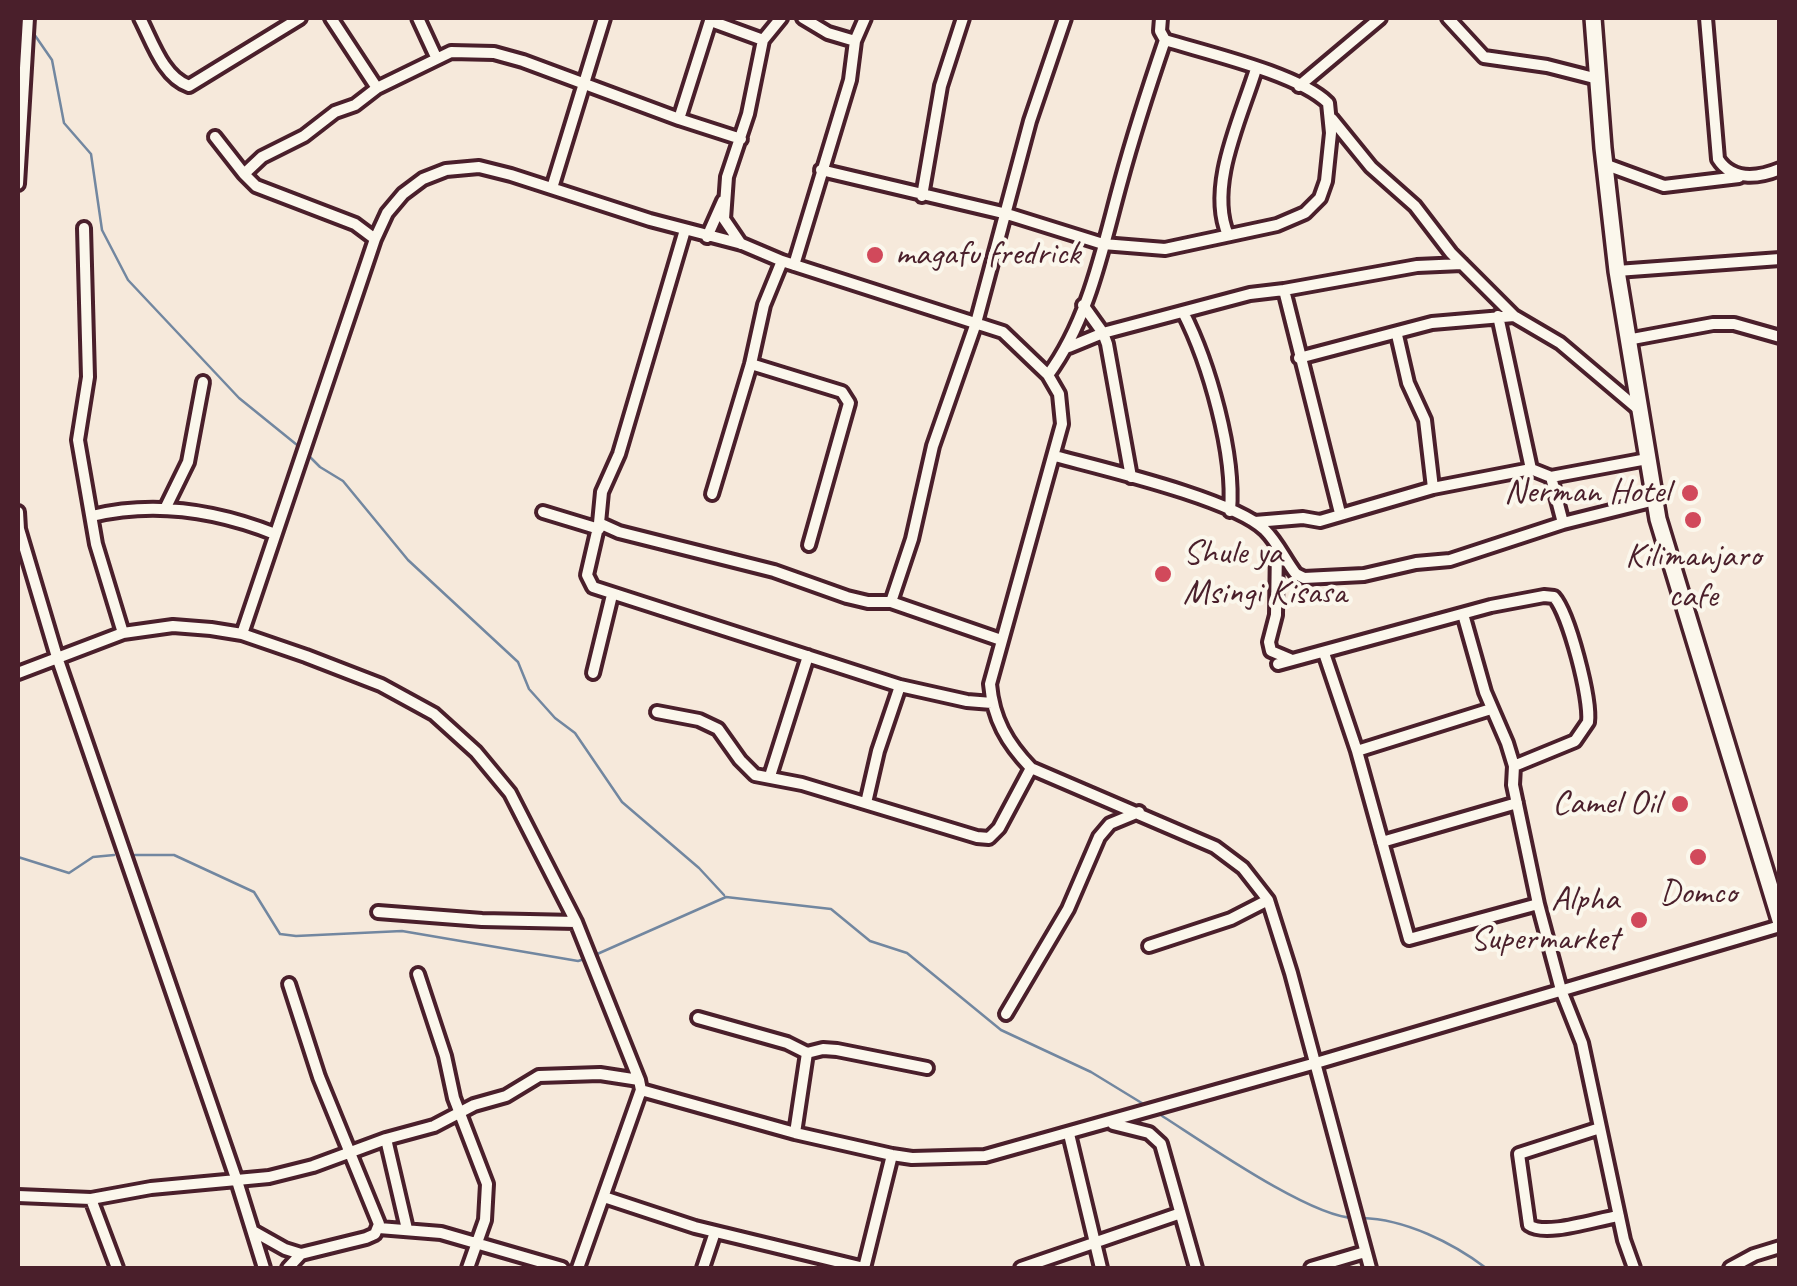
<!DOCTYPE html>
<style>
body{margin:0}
#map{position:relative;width:1797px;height:1286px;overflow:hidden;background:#f6e9db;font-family:Caveat,sans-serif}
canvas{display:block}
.frame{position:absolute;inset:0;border:20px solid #4a1f2b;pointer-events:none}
</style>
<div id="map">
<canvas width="1797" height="1286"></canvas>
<div class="frame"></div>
</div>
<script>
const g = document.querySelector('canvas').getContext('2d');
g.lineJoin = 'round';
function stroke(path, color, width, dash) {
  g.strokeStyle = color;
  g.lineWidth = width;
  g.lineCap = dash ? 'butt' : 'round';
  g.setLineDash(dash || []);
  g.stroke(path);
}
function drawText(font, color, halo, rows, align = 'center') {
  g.font = font + ' Caveat,sans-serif';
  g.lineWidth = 8;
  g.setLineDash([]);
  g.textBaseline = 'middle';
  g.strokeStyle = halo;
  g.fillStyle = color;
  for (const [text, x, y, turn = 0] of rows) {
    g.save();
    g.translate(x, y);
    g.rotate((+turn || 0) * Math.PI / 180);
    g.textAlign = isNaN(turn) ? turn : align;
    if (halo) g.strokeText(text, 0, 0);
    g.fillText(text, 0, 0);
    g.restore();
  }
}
stroke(new Path2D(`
 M18,19V21
 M34,34L52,60L64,123L91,154L102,230L128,280L239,398L302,449
 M308,455L320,467L343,481L408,560L518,662L529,689L555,718L575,733L622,802L699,868L724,895
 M135,855H174L254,892L280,934L296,936L402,931L578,961L588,958
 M18,857L69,873L93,857L114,855
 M595,955L726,897L831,909L870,941L907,953L1001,1030L1091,1072L1145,1105
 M1156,1112C1199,1139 1309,1217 1354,1218
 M1362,1218C1405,1219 1453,1243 1486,1268`), '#7287a0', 2.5);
const minor = new Path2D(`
 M140,18C152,41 163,77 189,86L300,18
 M331,18L377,88
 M418,18L436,57
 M711,18L679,119L741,139
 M803,18L828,33L855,41
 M1448,18L1484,57L1547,66L1598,79
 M1706,18L1718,159C1732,181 1758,178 1780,169
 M711,21L763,40
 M1299,86L1380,18
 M1332,119L1371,167L1415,206L1451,253L1514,316
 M215,137L244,174
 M1604,164L1664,186L1739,177
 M821,170L1007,214L1103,244L1165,249L1277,225L1305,213L1320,198L1326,181L1331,133L1328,103C1299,74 1207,53 1165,40
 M18,184L28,18
 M552,188L604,18
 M922,196L941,86L963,18
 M84,228L88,377L78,440L96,544L123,633
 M685,230L619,454L602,492L599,523L619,532L774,571L847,597L868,602H891L1001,640
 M1228,235C1207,186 1241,118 1256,69
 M707,237L723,201
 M375,239L355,224L256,186L244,174L262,157L304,136L335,112L355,105L377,88L451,52L494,53L523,61L679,119
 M741,244L724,219L727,177L748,114L763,40L781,18
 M794,265L850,80L855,41L865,18
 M1617,271L1780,259
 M1284,290L1417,266L1462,264
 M1083,305L1103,333L1107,344L1131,477
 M1183,312C1209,363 1235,454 1230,511
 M1498,316L1531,469
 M1397,335L1408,383L1425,420L1433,488
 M1627,340L1713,324H1734L1780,337
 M1069,347L1103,333L1250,294L1284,290L1340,513
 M1299,358L1432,323L1514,316L1560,343L1638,409
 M751,364L842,392L849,403L809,545
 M1048,375C1089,320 1103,246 1121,181C1134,133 1149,87 1165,40L1160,31L1161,18
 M1055,456C1103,469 1233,499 1265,530C1278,543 1285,560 1296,574L1304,578L1364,575L1416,563L1450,560L1563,523L1655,500
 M1551,477L1563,523
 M712,494L751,364L764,305L782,261
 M165,509L188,462L203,382
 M18,512L19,529L57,657L237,1181L264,1268
 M543,512L599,529
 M92,516C154,501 217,511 275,534
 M1255,522L1303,518L1320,521L1433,488L1531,469L1551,477L1647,459
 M599,523L587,575L593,587L900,686L967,701L992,703
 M1277,546L1276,615L1269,642L1271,651L1290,659
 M891,602L912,539L933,446L976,323L1030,121L1065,18
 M1463,614L1485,692L1507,743L1514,766L1513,785L1538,904L1561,990L1582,1043L1624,1240L1634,1268
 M242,634L375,239L387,213L403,194L423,179L446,170L479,167L511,175L650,220L742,244L782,261L1003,332L1048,375L1059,394L1062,424L990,684C993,719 1007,743 1031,768L1215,847L1243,868L1268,900L1291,973L1370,1268
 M1324,653L1357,751L1409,939L1538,904
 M1278,664L1491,606L1544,596L1554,597C1569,614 1591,699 1588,722L1575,741L1514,766
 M18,673L123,633L173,626L211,629L242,634L306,656L381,685L434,714L476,752L510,793L576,922L639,1080L641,1090L578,1268
 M593,673L612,595
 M657,712L699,720L718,729L740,760L755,775L802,784L977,837L989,838L999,828L1031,768
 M1357,751L1491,709
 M770,776L808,656
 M866,803L878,751L900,686
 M1382,842L1517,803
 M378,912L482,920L576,922
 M1149,946L1231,919L1268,900
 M418,974L445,1056L454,1098L487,1184L485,1220L468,1268
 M1006,1014L1068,909L1099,837L1110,824L1139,812
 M698,1018L787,1043L807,1053L795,1133
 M807,1053L823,1049L837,1050L927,1068
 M641,1090L795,1133L892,1155L912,1158L985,1156L1316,1063L1780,926
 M1113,1124L1149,1133L1161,1144L1196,1268
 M1600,1128L1519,1154L1529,1225C1546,1237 1597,1219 1619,1216
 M1069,1134L1101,1268
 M386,1139L407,1229
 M18,1196L91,1199L151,1188L269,1177L313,1166L386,1139L434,1126L474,1105L506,1096L539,1076L600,1074L639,1080
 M604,1197L695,1227L864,1268
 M91,1199L117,1268
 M379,1228L441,1233L562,1268
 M253,1231L285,1249L301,1254
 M288,1268L301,1254L366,1238L375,1234L379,1224L319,1077L289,984
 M703,1268L715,1232
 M864,1268L892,1155
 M1021,1268L1178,1214
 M1311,1268L1365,1252
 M1730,1268L1754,1255L1780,1247`);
const highway = new Path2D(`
 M1593,18L1603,148L1617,271L1658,519L1780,920`);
stroke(minor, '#4a1f2b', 18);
stroke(highway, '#4a1f2b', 22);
stroke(minor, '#fbf7ec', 10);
stroke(highway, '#fbf7ec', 15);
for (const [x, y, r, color] of [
 [875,255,10,"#d1495b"],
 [1690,493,10,"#d1495b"],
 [1693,520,10,"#d1495b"],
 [1163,574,10,"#d1495b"],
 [1680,804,10,"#d1495b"],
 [1698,857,10,"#d1495b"],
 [1639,920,10,"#d1495b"]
]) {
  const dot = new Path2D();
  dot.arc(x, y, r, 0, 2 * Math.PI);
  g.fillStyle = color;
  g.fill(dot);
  stroke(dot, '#fbf7ec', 4);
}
drawText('35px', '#4a1f2b', '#fbf7ec', [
 ["magafu fredrick",895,255,"left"],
 ["Nerman Hotel",1670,493],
 ["Shule ya",1183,554,"left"],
 ["Msingi Kisasa",1183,594,"left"],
 ["Kilimanjaro",1693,557,"center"],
 ["cafe",1693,597,"center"],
 ["Camel Oil",1660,804],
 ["Domco",1698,894,"center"],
 ["Alpha",1619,900],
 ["Supermarket",1619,940]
], 'right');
</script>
